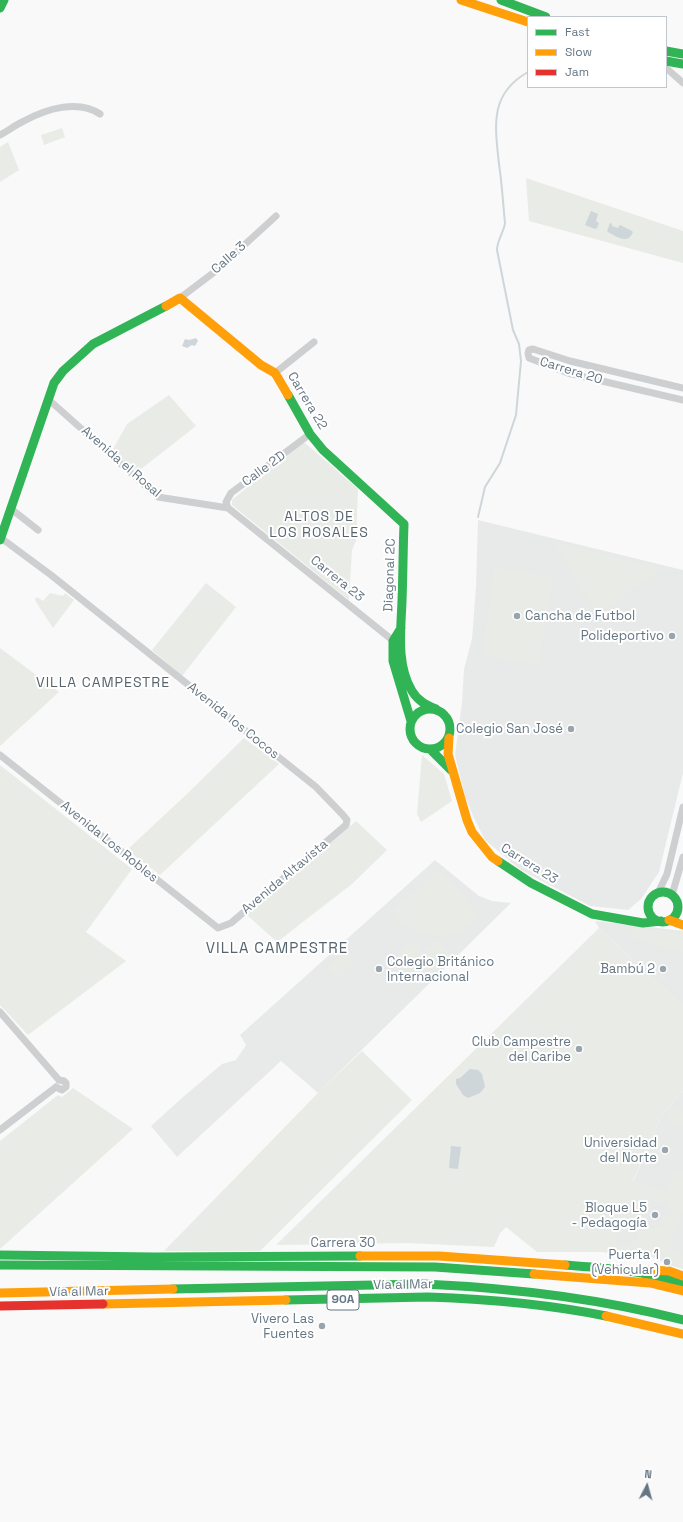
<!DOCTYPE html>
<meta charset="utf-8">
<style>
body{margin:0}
#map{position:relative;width:683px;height:1522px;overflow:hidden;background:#f9f9f9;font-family:"Space Grotesk",sans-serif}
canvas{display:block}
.legend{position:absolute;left:527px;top:16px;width:140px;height:72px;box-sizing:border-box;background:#fff;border:1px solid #c1c8cd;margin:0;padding:5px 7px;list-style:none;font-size:12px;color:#657683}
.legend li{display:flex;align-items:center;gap:8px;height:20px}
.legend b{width:20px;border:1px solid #c1c8cd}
.north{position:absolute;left:627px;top:1466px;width:40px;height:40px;-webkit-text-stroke:3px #fff;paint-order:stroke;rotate:6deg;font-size:11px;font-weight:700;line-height:16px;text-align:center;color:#657683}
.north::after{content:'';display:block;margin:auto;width:14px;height:18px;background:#657683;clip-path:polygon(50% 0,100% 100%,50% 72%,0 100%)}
</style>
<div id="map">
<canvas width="683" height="1522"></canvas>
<ul class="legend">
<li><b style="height:5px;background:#30b455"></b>Fast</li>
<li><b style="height:5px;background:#ff9f0a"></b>Slow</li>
<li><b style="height:5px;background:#e5322d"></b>Jam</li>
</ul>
<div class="north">N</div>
</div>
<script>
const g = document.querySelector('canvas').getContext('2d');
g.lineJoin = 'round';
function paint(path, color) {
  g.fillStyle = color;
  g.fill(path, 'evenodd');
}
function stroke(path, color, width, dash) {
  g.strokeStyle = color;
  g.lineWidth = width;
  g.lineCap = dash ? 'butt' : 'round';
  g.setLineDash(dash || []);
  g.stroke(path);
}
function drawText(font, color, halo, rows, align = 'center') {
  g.font = font + ' "Space Grotesk",sans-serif';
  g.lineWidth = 4;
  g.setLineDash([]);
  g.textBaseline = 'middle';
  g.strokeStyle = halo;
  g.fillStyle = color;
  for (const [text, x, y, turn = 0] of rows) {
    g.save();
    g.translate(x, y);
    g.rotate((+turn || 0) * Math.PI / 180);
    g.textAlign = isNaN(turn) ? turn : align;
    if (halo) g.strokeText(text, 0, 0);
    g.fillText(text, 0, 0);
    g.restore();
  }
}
paint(new Path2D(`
 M478,520L683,570V773L659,872L641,899L628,910L590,906L521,870L485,840L474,818L465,796L455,755L462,703L464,669L472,639L476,587Z
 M435,860L479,896L492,901L511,903L318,1093L281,1061L177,1157L151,1126L183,1097L222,1064L236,1060L246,1045L240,1035Z
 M595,921L683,931V1007L599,928Z
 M683,1091V1269L669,1265L652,1257L603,1252L661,1117Z`), '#e8e9e9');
paint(new Path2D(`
 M62,128L65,137L44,145L41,135Z
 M8,142L19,170L0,182V147Z
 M526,178L683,231V263L529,221Z
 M169,395L196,426L136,473L112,451L127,424Z
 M300,443H305L358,489L356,541L352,550L349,600L232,505V500Z
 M553,542L662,569L626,593L615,604L606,609L593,607L575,582L576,577Z
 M495,567L553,577L539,664L481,655Z
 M206,583L236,607L182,676L152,650Z
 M50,593L63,596L65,593L74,600L53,628L36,602L35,599L37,597L43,601Z
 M0,648L59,692L0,746Z
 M244,738L279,764L160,875L127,850L188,793Z
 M422,755L444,774L452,801L421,822L417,814Z
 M0,765L132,869L86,932L126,961L28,1035L0,1005Z
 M356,821L387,850L352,884L277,942L247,915Z
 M438,871L442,873L478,912C479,920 475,922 469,926C445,943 412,936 393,916V909Z
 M629,927L683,933V951C670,948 628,945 629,927Z
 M599,928L683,1007V1091L661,1117L633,1181L637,1182L666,1192L674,1170L677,1169L683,1171V1213L669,1249L683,1255V1268L668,1264L669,1261L666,1260L664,1262L652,1257L603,1252H537L506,1227L500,1233L494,1247L408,1243L276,1245ZM648,1198L656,1204L666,1199L672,1213L662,1218V1228L645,1227V1217L639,1211ZM638,1228V1246H619L616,1244L619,1229Z
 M436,939L451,956L422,982L407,965Z
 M413,940L421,949L406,963L397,954Z
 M347,950L357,962L338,978L327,966Z
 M362,1051L412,1100L260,1251H164L318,1093Z
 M73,1088L133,1129L0,1249V1141L58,1095L62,1097Z
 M672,1108L683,1112V1126L664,1118Z
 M655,1138L660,1140V1142L676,1148L671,1160L650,1151Z`), '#e8ebe6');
paint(new Path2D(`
 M591,211L598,214L596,221L599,223L597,228L595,229L585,225Z
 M610,223L612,224V226L618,228L620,225L632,231L633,232C628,245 617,237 608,232L607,231Z
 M196,338L198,341L195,346L192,345L187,348L182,346L185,339L189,340Z
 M470,1069L478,1070L482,1074L485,1087L480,1093L468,1098L463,1095L456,1084V1079L460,1078Z
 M451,1146L461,1147L458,1169L449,1168Z`), '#ced6d9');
stroke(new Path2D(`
 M478,517L485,487L500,463L516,415L521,361L519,344L513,330L497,250C497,240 504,232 505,223C503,203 502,184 499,164C495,126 489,94 528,72`), '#ced6d9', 2);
stroke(new Path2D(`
 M666,68L683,83
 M0,135C8,131 15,125 24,121C46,109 78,99 100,114
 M180,298L217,270L276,216
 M275,373L314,342
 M683,388L570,361L533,349L529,350L528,353L529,358L568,373L683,400
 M48,399L158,497L228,508
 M10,508L38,530
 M228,508L396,643
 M228,508L226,502L231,493L310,434
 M0,755L218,928L231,923L346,825L347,820L343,815L316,787L51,575L1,538
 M658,893L667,874L683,807
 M672,895L683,857
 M0,1012L59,1080
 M56,1087L62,1090L66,1087V1083L64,1081L59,1080
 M0,1130L56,1087`), '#cecfd0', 7);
stroke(new Path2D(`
 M501,0L546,17
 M0,8L4,0
 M666,51L683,54
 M666,61L683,64
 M288,395L310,434L323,450L404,524C403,550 403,575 402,601C401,630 396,665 412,691C418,701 426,705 436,709
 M0,540L54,383L63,371L93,344L166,306
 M401,628L393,641V661L411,721
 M410 729a20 20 0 1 1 40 0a20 20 0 1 1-40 0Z
 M430,749L451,770
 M498,861L531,883L592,914L643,923L661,921
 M648 907a15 15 0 1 1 30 0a15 15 0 1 1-30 0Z
 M0,1255L154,1257L360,1256
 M0,1265L435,1267L534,1274
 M565,1265C605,1268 645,1270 683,1284
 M173,1289L424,1284C512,1288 598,1298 683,1320
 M286,1300L428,1297C488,1299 547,1304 606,1316`), '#30b455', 9);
stroke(new Path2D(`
 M461,0L528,22
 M166,306L180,298L261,365L275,373L288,395
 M449,738L448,754L467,820L472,832L492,857L498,861
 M669,920L683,925
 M360,1256H439L565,1265
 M650,1270L669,1271L683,1276
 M534,1274L650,1283L683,1291
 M0,1293L173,1289
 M103,1304L286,1300
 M606,1316L683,1334`), '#ff9f0a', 9);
stroke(new Path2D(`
 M0,1306L103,1304`), '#e5322d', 9);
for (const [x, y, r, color] of [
 [517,616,4,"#99a4ac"],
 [672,636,4,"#99a4ac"],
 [571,729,4,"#99a4ac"],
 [379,969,4,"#99a4ac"],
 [663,969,4,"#99a4ac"],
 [579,1049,4,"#99a4ac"],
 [665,1150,4,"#99a4ac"],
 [655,1215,4,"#99a4ac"],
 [667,1262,4,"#99a4ac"],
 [322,1326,4,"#99a4ac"]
]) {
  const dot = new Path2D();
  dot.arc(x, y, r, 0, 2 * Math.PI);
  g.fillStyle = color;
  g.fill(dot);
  stroke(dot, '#fff', 1.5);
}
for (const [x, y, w] of [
 [343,1300,32]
]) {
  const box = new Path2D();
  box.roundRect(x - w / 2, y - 10, w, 20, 3);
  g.fillStyle = '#fff';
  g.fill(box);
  stroke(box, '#657683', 1);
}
drawText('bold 12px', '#657683', null, [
 ["90A",343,1300]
]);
drawText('13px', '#657683', '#fff', [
 ["Calle 3",229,258,-42],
 ["Carrera 20",571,371,17],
 ["Carrera 22",307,401,59],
 ["Avenida el Rosal",121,462,41],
 ["Calle 2D",264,469,-36],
 ["Diagonal 2C",390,575,-88],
 ["Carrera 23",337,579,39],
 ["Avenida los Cocos",233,721,39],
 ["Avenida Los Robles",109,842,39],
 ["Carrera 23",529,864,32],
 ["Avenida Altavista",285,877,-40],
 ["Carrera 30",343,1243],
 ["Vía al Mar",403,1285,-1],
 ["Vía al Mar",79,1292,-1]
]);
drawText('13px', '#657683', '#fff', [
 ["Cancha de Futbol",525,616,"left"],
 ["Polideportivo",664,636],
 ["Colegio San José",563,729],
 ["Colegio Británico",387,962,"left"],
 ["Internacional",387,977,"left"],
 ["Bambú 2",655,969],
 ["Club Campestre",571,1042],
 ["del Caribe",571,1057],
 ["Universidad",657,1143],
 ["del Norte",657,1158],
 ["Bloque L5",647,1208],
 ["- Pedagogía",647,1223],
 ["Puerta 1",659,1255],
 ["(Vehicular)",659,1270],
 ["Vivero Las",314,1319],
 ["Fuentes",314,1334]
], 'right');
g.letterSpacing = '1px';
drawText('14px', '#57646e', '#fff', [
 ["ALTOS DE",319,517],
 ["LOS ROSALES",319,533],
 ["VILLA CAMPESTRE",103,683]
]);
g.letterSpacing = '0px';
g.letterSpacing = '1px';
drawText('15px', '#57646e', '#fff', [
 ["VILLA CAMPESTRE",277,949]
]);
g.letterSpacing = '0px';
</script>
